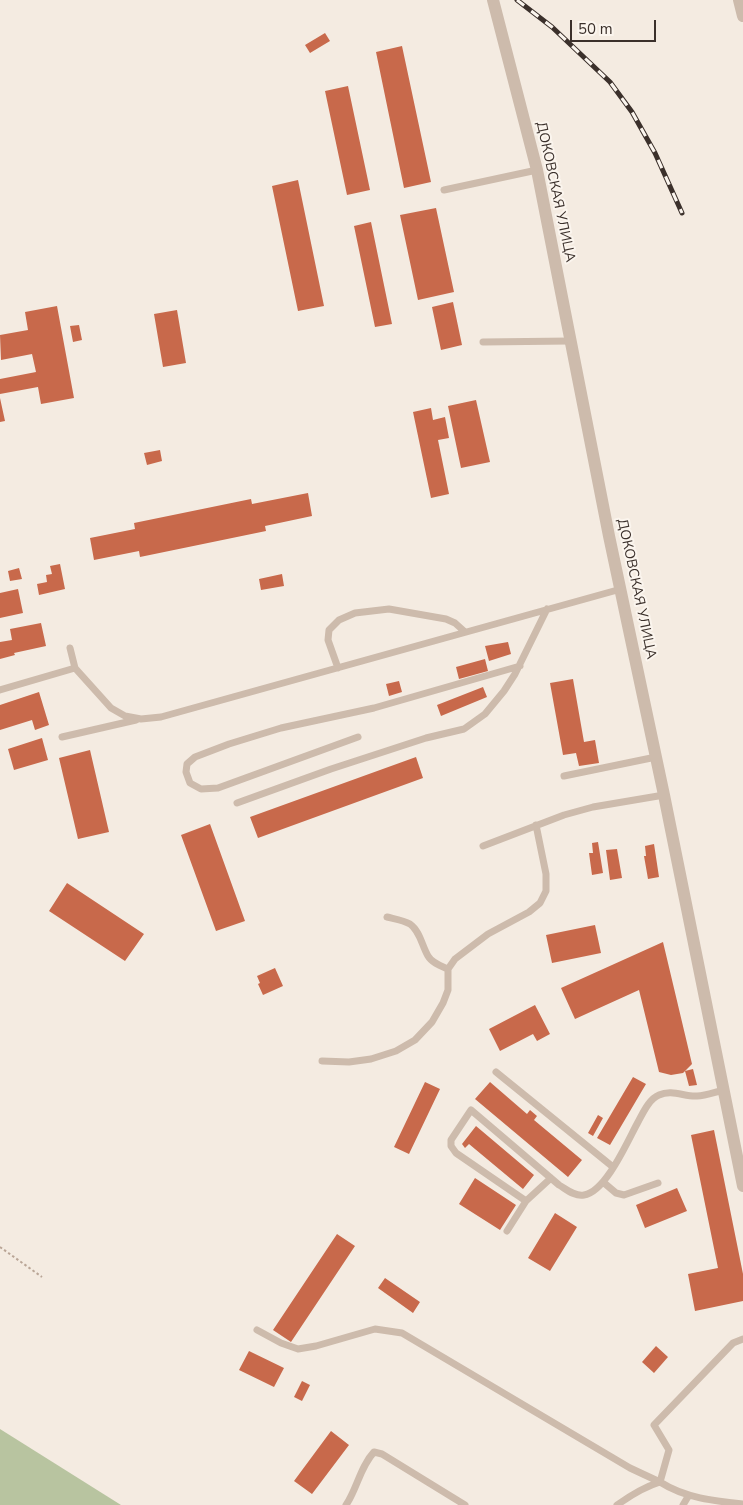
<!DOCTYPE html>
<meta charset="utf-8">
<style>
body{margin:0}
#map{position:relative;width:743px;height:1505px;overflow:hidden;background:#f4ebe1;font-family:"Nunito Sans",sans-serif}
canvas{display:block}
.scale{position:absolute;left:570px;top:20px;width:86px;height:22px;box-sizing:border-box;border:2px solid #3b302b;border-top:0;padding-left:6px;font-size:15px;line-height:18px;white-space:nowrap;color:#3b302b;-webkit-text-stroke:4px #fbf5ee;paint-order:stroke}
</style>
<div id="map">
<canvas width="743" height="1505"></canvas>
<div class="scale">50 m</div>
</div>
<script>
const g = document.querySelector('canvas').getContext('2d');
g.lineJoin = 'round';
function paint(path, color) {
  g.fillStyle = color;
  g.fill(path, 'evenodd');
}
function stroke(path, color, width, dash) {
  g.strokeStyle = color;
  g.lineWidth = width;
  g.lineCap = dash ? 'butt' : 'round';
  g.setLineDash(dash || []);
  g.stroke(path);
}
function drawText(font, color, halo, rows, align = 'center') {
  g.font = font + ' "Nunito Sans",sans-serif';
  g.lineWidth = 4;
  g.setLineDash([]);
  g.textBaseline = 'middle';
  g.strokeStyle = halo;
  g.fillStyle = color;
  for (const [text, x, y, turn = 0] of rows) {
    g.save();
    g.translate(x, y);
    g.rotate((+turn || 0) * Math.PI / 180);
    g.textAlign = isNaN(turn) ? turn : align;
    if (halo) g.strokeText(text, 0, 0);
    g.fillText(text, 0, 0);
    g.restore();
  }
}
paint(new Path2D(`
 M0,1429L121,1505H0Z`), '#b8c4a0');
paint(new Path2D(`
 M325,33L330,41L310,53L305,45Z
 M402,46L431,182L404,188L376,52Z
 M348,86L370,190L347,195L325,91Z
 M298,180L324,306L298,311L272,186Z
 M436,208L454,292L418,300L400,215Z
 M371,222L392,324L375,327L354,226Z
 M453,302L462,345L441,350L432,307Z
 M57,306L74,398L41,404L38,387L0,394V379L36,372L32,354L1,360L0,335L28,330L25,312Z
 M177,310L186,363L163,367L154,314Z
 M79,325L82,340L73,342L70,326Z
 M0,398L5,421L0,422Z
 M476,400L490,462L461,468L448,406Z
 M431,408L433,420L445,417L449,438L438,440L449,494L431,498L413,412Z
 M160,450L162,461L147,465L144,453Z
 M308,493L312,516L265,526L266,531L140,557L139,551L94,560L90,538L135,529L134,523L251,499L252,504Z
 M60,564L65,589L39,595L37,584L47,582L46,575L52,574L50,566Z
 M19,568L22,579L10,581L8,571Z
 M282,574L284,586L261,590L259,579Z
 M18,589L23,613L0,618V593Z
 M41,623L46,646L14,653L15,655L0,659V642L12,640L10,629Z
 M508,642L511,654L489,661L485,646Z
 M485,659L488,671L459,679L456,667Z
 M573,679L584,742L595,740L599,763L579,766L576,753L563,755L550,683Z
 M399,681L402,692L389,696L386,684Z
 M483,687L487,697L441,716L437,705Z
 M39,692L49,725L35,730L32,720L0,730V705Z
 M42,738L48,760L14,770L8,749Z
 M90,750L109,832L78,839L59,758Z
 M416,757L423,778L258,838L250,817Z
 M210,824L245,921L216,931L181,835Z
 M598,842L603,873L592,875L589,853H593L592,843Z
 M654,844L659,877L648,879L644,856H646L645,846Z
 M617,849L622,878L610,880L606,850Z
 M67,883L144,934L125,961L49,911Z
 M595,925L601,953L552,963L546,935Z
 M663,942L692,1064L683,1073L671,1075L659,1072L639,990L575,1019L561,988Z
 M275,968L283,986L263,995L258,984L260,983L257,976Z
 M535,1005L550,1034L537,1041L533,1034L500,1051L489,1029Z
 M693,1069L697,1085L689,1086L685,1071Z
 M633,1077L646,1084L610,1145L597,1138Z
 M425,1082L440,1089L409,1154L394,1147Z
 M490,1082L527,1114L530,1110L537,1116L534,1120L582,1160L568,1177L475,1099Z
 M598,1115L603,1118L593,1136L588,1133Z
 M476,1126L534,1175L523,1189L469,1144L465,1148L462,1144Z
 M714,1130L743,1274V1301L695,1311L688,1274L718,1268L691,1135Z
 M475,1178L516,1205L500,1230L459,1204Z
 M677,1188L687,1211L645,1228L636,1205Z
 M555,1213L577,1227L550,1271L528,1258Z
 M337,1234L355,1246L291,1342L273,1330Z
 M385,1278L420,1302L413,1313L378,1288Z
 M656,1346L668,1357L654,1373L642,1362Z
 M249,1351L284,1368L274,1387L239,1370Z
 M302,1381L310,1385L302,1401L294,1397Z
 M331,1431L349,1445L312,1494L294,1481Z`), '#c8694b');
stroke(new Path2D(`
 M0,1247L42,1277`), '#b9a596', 2, [2.5, 2.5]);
stroke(new Path2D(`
 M444,190L537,170
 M483,342L570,341
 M70,648L75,668L111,708L125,716L141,719L161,717L621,589
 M338,668L328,640L329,630L339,620L355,613L389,609L446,619L455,623L465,632
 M0,690L75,668
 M62,737L136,720
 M358,737L218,788L201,789L190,783L186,772L187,764L195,757L229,744L281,728L374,708L520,666
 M564,776L656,757
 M237,803L331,769L426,738L464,729L485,714L504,691L515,674L547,609
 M483,846L564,815L593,807L664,795
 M387,917C395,919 403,920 410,924C420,931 422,946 428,956C432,963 441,966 448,969
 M322,1061L349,1062L371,1059L396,1051L415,1040L432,1022L443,1003L448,990V969L455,959L488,934L529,912L540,903L546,891V874L536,825
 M496,1072L613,1167
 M603,1182L616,1193L624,1195L658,1183
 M526,1201L456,1153L451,1146V1140L471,1110L559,1185C566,1189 575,1197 584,1195C606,1192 628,1140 638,1122C643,1113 649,1099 659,1095C672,1089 685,1097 697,1096C706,1096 715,1092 724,1090
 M507,1231L526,1201L551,1178
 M257,1330L281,1343L298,1349L316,1346L375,1329L402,1333L630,1468L660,1482C644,1487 631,1495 617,1505
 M743,1339L733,1343L654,1425L669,1450L660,1482C685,1498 714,1501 743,1504
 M346,1505C357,1489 360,1467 374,1452L382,1454L465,1505
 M683,1505L689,1495`), '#cdbbac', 7);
stroke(new Path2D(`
 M739,0L743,16`), '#cdbbac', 12);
stroke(new Path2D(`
 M493,0L537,170L609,536L664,795L743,1186`), '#cdbbac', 12);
const rail = new Path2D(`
 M517,0L552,27L610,82L632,112L655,153L682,213`);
stroke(rail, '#3b302b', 5);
stroke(rail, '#fbf5ee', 3, [9]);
drawText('14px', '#3b302b', '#fbf5ee', [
 ["ДОКОВСКАЯ УЛИЦА",555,192,78],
 ["ДОКОВСКАЯ УЛИЦА",636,589,78]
]);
</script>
